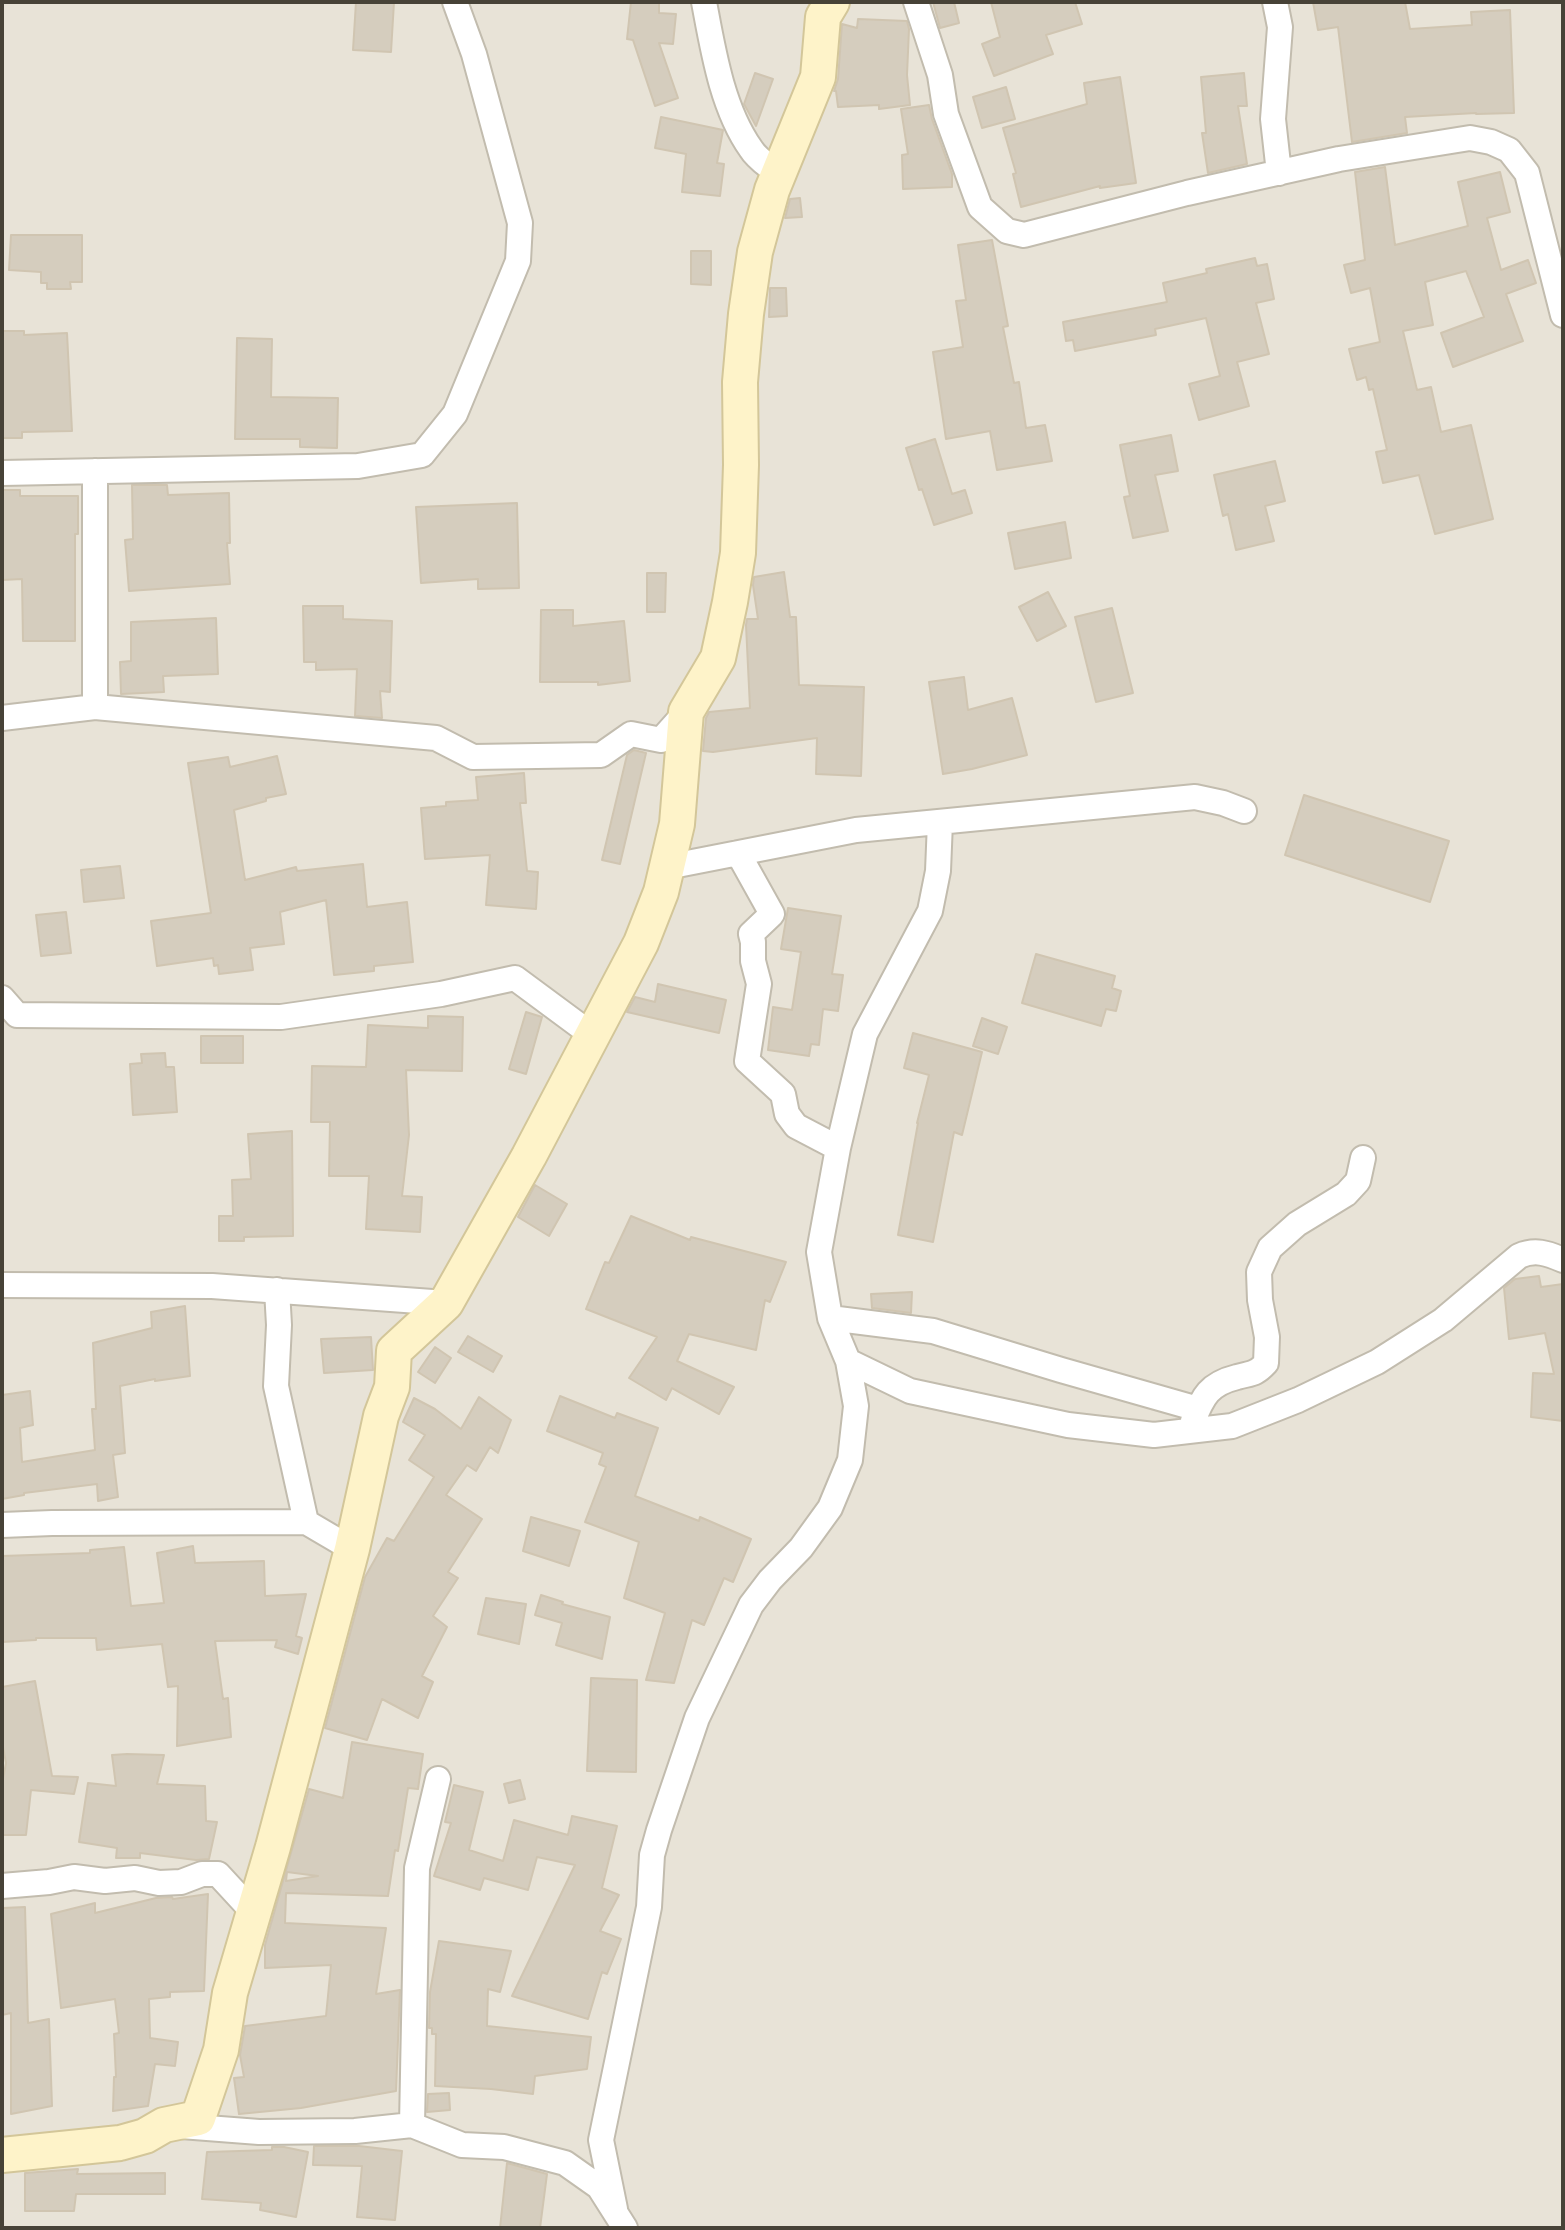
<!DOCTYPE html>
<style>
body{margin:0}
#map{position:relative;width:1565px;height:2230px;overflow:hidden;background:#f4f1e8;font-family:"Roboto Condensed",sans-serif}
canvas{display:block}
.frame{position:absolute;inset:0;border:4px solid #474237;pointer-events:none}
</style>
<div id="map">
<canvas width="1565" height="2230"></canvas>
<div class="frame"></div>
</div>
<script>
const g = document.querySelector('canvas').getContext('2d');
g.lineJoin = 'round';
function paint(path, color) {
  g.fillStyle = color;
  g.fill(path, 'evenodd');
}
function stroke(path, color, width, dash) {
  g.strokeStyle = color;
  g.lineWidth = width;
  g.lineCap = dash ? 'butt' : 'round';
  g.setLineDash(dash || []);
  g.stroke(path);
}
paint(new Path2D(`
 M2,2H1563V2228H2Z`), '#e8e3d7');
const building = new Path2D(`
 M356,2H394L391,52L353,50Z
 M631,2H659V13L676,14L673,44L659,43L678,98L655,106L633,40L627,39Z
 M933,2H954L959,23L940,28Z
 M991,2H1075L1082,24L1046,35L1053,54L994,76L982,44L1000,37Z
 M1313,2H1405L1410,29L1472,25L1471,12L1510,10L1514,113L1476,114V113L1405,117L1407,133L1352,142L1338,27L1318,30Z
 M858,19L907,21L909,29L907,75L910,105L879,109V105L838,107L836,91H834L838,79L842,24L857,28Z
 M755,73L773,79L756,126L744,104Z
 M1244,73L1247,106H1238L1247,164L1208,173L1202,133H1206L1201,77Z
 M1120,77L1136,183L1100,188V186L1021,207L1013,174L1016,173L1003,128L1087,104L1084,83Z
 M1006,87L1015,119L982,128L973,97Z
 M929,105L932,119L952,174V187L903,189L902,155L908,154L901,109Z
 M661,117L723,130L717,163L724,164L720,196L682,192L686,154L655,148Z
 M1385,167L1395,245L1468,226L1458,182L1500,172L1510,212L1487,218L1501,270L1528,260L1536,283L1506,294L1523,341L1453,367L1441,333L1484,317L1466,271L1425,282L1433,325L1403,331L1417,390L1431,387L1441,432L1471,425L1493,519L1435,534L1419,475L1383,483L1376,452L1387,450L1373,389L1369,390L1366,377L1357,380L1349,349L1380,342L1370,288L1351,293L1344,265L1365,260L1355,172Z
 M800,198L802,217L785,218L790,199Z
 M11,235H82V282H70L71,289H47V283H41V272L9,270Z
 M992,240L1008,326L1003,327L1014,383L1019,382L1026,428L1045,425L1052,461L997,470L990,431L946,439L933,352L963,347L956,301L966,300L958,245Z
 M691,251H711V285L691,284Z
 M1255,258L1257,266L1267,264L1274,299L1256,303L1269,354L1237,362L1249,406L1199,420L1189,384L1220,376L1206,318L1155,329L1156,335L1075,351L1073,340L1066,341L1063,322L1167,302L1163,283L1207,273L1206,269Z
 M770,288H786L787,316L769,317Z
 M2,331H24V335L67,333L72,431L22,432V438H2Z
 M237,338L272,339L271,397L338,398L337,448L300,447V439H235Z
 M1171,435L1178,471L1155,475L1168,531L1133,538L1124,497L1130,496L1120,445Z
 M935,439L952,494L965,490L972,513L934,525L922,489L919,490L906,448Z
 M1275,461L1285,501L1265,506L1274,541L1236,550L1228,514L1223,516L1214,475Z
 M132,485H167L168,495L229,493L230,543H227L230,584L129,591L125,540L133,539Z
 M2,490H20V496H78V534H75V641H23L22,579L2,580Z
 M517,503L519,588L478,589V579L421,583L416,507Z
 M1065,522L1071,558L1015,569L1008,533Z
 M784,572L790,617H796L799,685L864,687L861,776L816,774L817,738L713,752L703,751L706,718L709,712L750,708L746,625L747,619H758L753,585L754,577Z
 M647,573H666L665,612H647Z
 M1048,592L1066,626L1037,641L1019,607Z
 M303,606H343V619L392,621L390,692L380,691L382,718L355,716L357,669L316,670V662H304Z
 M1112,608L1133,693L1096,702L1075,617Z
 M541,610H573V626L624,621L630,681L598,685V682H540Z
 M216,618L218,674L163,676L164,692L121,694L120,662L131,661V622Z
 M964,677L968,710L1012,698L1027,755L972,769L943,774L929,682Z
 M634,750L646,753L620,864L602,860L627,755Z
 M277,756L286,794L266,798V801L234,810L245,880L296,867L297,871L363,864L367,907L407,902L413,962L374,966V971L334,975L326,900L280,912L284,944L250,948L253,970L219,974L218,965L214,966L213,958L157,966L151,921L211,913L188,763L228,757L230,767Z
 M524,773L526,803H520L527,871L538,872L536,909L486,905L490,855L425,859L421,808L446,806V802L478,800L476,777Z
 M1304,795L1449,841L1430,902L1285,855Z
 M120,866L124,898L84,902L81,870Z
 M788,908L841,916L832,974L843,975L838,1011L823,1009L819,1045L811,1044L809,1056L768,1050L773,1007L792,1010L801,952L781,949Z
 M66,912L71,953L41,956L36,915Z
 M1036,954L1115,976L1112,988L1121,991L1116,1011L1106,1009L1101,1026L1022,1003Z
 M658,984L726,1000L719,1033L627,1012L635,997L655,1002Z
 M526,1012L542,1017L526,1074L509,1069Z
 M428,1016L463,1017L462,1071L406,1070L409,1135L402,1196L422,1197L420,1232L366,1229L369,1176H329L330,1122H311L312,1066L366,1067L368,1025L428,1028Z
 M982,1018L1007,1027L998,1054L973,1046Z
 M913,1033L982,1052L962,1135L954,1132L933,1242L898,1235L918,1123H917L929,1075L904,1068Z
 M201,1036H243V1063H201Z
 M165,1053L166,1067H174L177,1112L133,1115L130,1064L142,1063L141,1054Z
 M292,1131L293,1236L244,1237V1241H219V1216H233L232,1180L251,1179L248,1134Z
 M535,1185L567,1204L549,1236L518,1217Z
 M631,1216L690,1240L691,1237L786,1262L770,1302L765,1300L756,1350L689,1334L677,1361L734,1387L719,1414L672,1388L666,1400L629,1378L657,1337L586,1309L605,1262L609,1263Z
 M1539,1276L1541,1287L1563,1284V1421L1531,1417L1533,1373L1554,1374L1545,1333L1509,1339L1504,1288L1515,1279Z
 M912,1292L911,1313L872,1308L871,1294Z
 M185,1306L190,1376L155,1381V1379L120,1386L125,1453L113,1455L118,1497L98,1501L97,1484L24,1493V1495L2,1499V1395L30,1391L33,1425L20,1428L22,1462L95,1450L92,1409H96L93,1343L152,1328L151,1312Z
 M468,1336L502,1356L493,1372L458,1352Z
 M371,1337L373,1370L324,1373L321,1339Z
 M435,1347L451,1358L435,1383L418,1372Z
 M560,1396L615,1418L617,1413L658,1428L635,1496L699,1521L700,1517L751,1539L733,1582L724,1578L704,1625L692,1620L674,1683L646,1680L665,1613L624,1598L639,1542L585,1522L606,1467L599,1464L603,1453L547,1431Z
 M479,1397L511,1420L498,1453L490,1447L476,1471L467,1465L446,1495L482,1519L448,1572L458,1578L433,1616L447,1627L422,1676L433,1682L418,1718L382,1699L367,1740L325,1728L365,1577L387,1538L394,1541L434,1477L409,1460L425,1435L403,1422L414,1398L435,1409L461,1429Z
 M531,1517L580,1531L569,1566L523,1551Z
 M193,1546L195,1563L264,1561L265,1596L306,1594L296,1636L302,1638L298,1654L275,1647L277,1640L215,1641L223,1699L228,1698L231,1737L177,1746L178,1686L168,1687L162,1644L97,1650L96,1638H36V1640L2,1642V1556L90,1553V1550L124,1547L131,1606L164,1603L157,1553Z
 M541,1595L563,1602L562,1604L610,1617L602,1659L556,1645L562,1623L535,1615Z
 M486,1598L526,1604L519,1644L478,1634Z
 M591,1678L637,1680L636,1772L587,1771Z
 M35,1681L52,1776L78,1777L74,1794L31,1790L26,1835H2V1784L6,1763L2,1742V1687Z
 M352,1742L423,1754L418,1789L408,1788L398,1851L395,1850L388,1896L286,1893L285,1923L386,1928L376,1994L400,1990L396,2091L301,2108L239,2114L234,2078L244,2077L240,2055L245,2026L326,2016L331,1965L265,1968V1945L309,1789L343,1798ZM287,1872L318,1876L286,1881Z
 M127,1754L164,1755L157,1784L205,1786L206,1821L217,1822L209,1859L196,1860L140,1853V1858H116L117,1848L79,1842L88,1783L116,1786L112,1755Z
 M520,1780L525,1799L509,1803L504,1784Z
 M454,1785L483,1792L469,1850L503,1861L514,1820L568,1835L572,1816L617,1826L602,1888L619,1895L600,1931L621,1939L607,1974L602,1972L588,2019L512,1996L575,1865L537,1857L528,1890L484,1878L480,1890L434,1876L451,1823L445,1822Z
 M208,1894L204,1991L170,1992V1997L149,1999L150,2038L178,2042L175,2066L155,2064L148,2106L113,2111L114,2077H116L114,2034L119,2033L115,1999L61,2008L51,1914L95,1903V1913L156,1898L172,1897L173,1899Z
 M25,1907L28,2023L49,2019L52,2106L11,2114V2013L2,2015L3,1908Z
 M439,1941L511,1951L500,1992L488,1989L487,2026L591,2037L587,2069L535,2076L533,2094L491,2089L435,2086L436,2034H432V2028H429L430,1992Z
 M449,2093L450,2110L427,2112L428,2094Z
 M314,2146H359L402,2151L395,2220L357,2217L362,2166L313,2165Z
 M272,2147H284L308,2152L296,2217L260,2210L261,2203L202,2199L207,2152L272,2150Z
 M507,2163L547,2174L540,2228H500Z
 M78,2169L77,2174L165,2173V2194H76L74,2211H25V2173Z`);
paint(building, '#d5cdbe');
stroke(building, '#d0c5b1', 2);
const street = new Path2D(`
 M704,2C713,50 722,108 751,149C757,159 769,166 778,174
 M916,2L940,75L946,114L980,207L1007,231L1024,235L1187,193L1339,159L1470,138L1491,142L1509,150L1527,173L1563,315
 M1275,2L1280,27L1273,119L1279,173
 M2,473L358,466L422,455L455,414L518,261L520,223L474,54L455,2
 M95,707V471
 M2,718L95,707L436,738L473,757L601,755L631,734L661,740L686,712
 M738,853L772,914L751,934L753,942V961L759,984L747,1061L783,1094L787,1114L796,1126L838,1148
 M667,867L856,830L1195,797L1223,803L1244,811
 M2,998L17,1015L281,1017L441,994L515,978L592,1035
 M2,1285L212,1286L446,1303
 M277,1290L279,1325L276,1386L306,1522
 M830,1318L933,1331L1061,1370L1198,1409
 M848,1361L910,1391L1068,1425L1154,1435L1232,1426L1298,1400L1377,1362L1443,1320L1519,1256C1535,1249 1547,1253 1563,1260
 M1193,1421C1203,1396 1209,1384 1237,1377C1251,1373 1255,1375 1266,1363L1267,1337L1260,1300L1259,1272L1270,1248L1297,1224L1346,1194L1358,1181L1363,1158
 M2,1525L52,1523L306,1522L352,1549
 M2,1886L49,1882L74,1877L105,1881L135,1878L159,1883L181,1882L202,1874H218L254,1913
 M412,2125L417,1868L438,1779
 M181,2126L259,2132L355,2131L412,2125L462,2145L504,2147L565,2163L599,2187L625,2228
 M615,2209L601,2140L649,1907L652,1855L659,1830L697,1718L751,1605L770,1580L801,1548L830,1508L850,1460L856,1406L848,1361L830,1318L819,1252L838,1148L865,1034L930,911L938,871L940,822`);
const secondary = new Path2D(`
 M2,2155L120,2143L145,2136L164,2125L198,2118L221,2050L230,1993L273,1847L352,1549L381,1416L392,1387L394,1351L446,1303L529,1156L641,943L661,892L677,824L686,712L718,658L730,602L738,553L741,465L740,382L746,314L755,252L772,190L818,77L823,17L832,2`);
stroke(street, '#c2bcae', 28);
stroke(secondary, '#d3c699', 38);
stroke(street, '#fff', 24);
stroke(secondary, '#fef3c9', 34);
</script>
